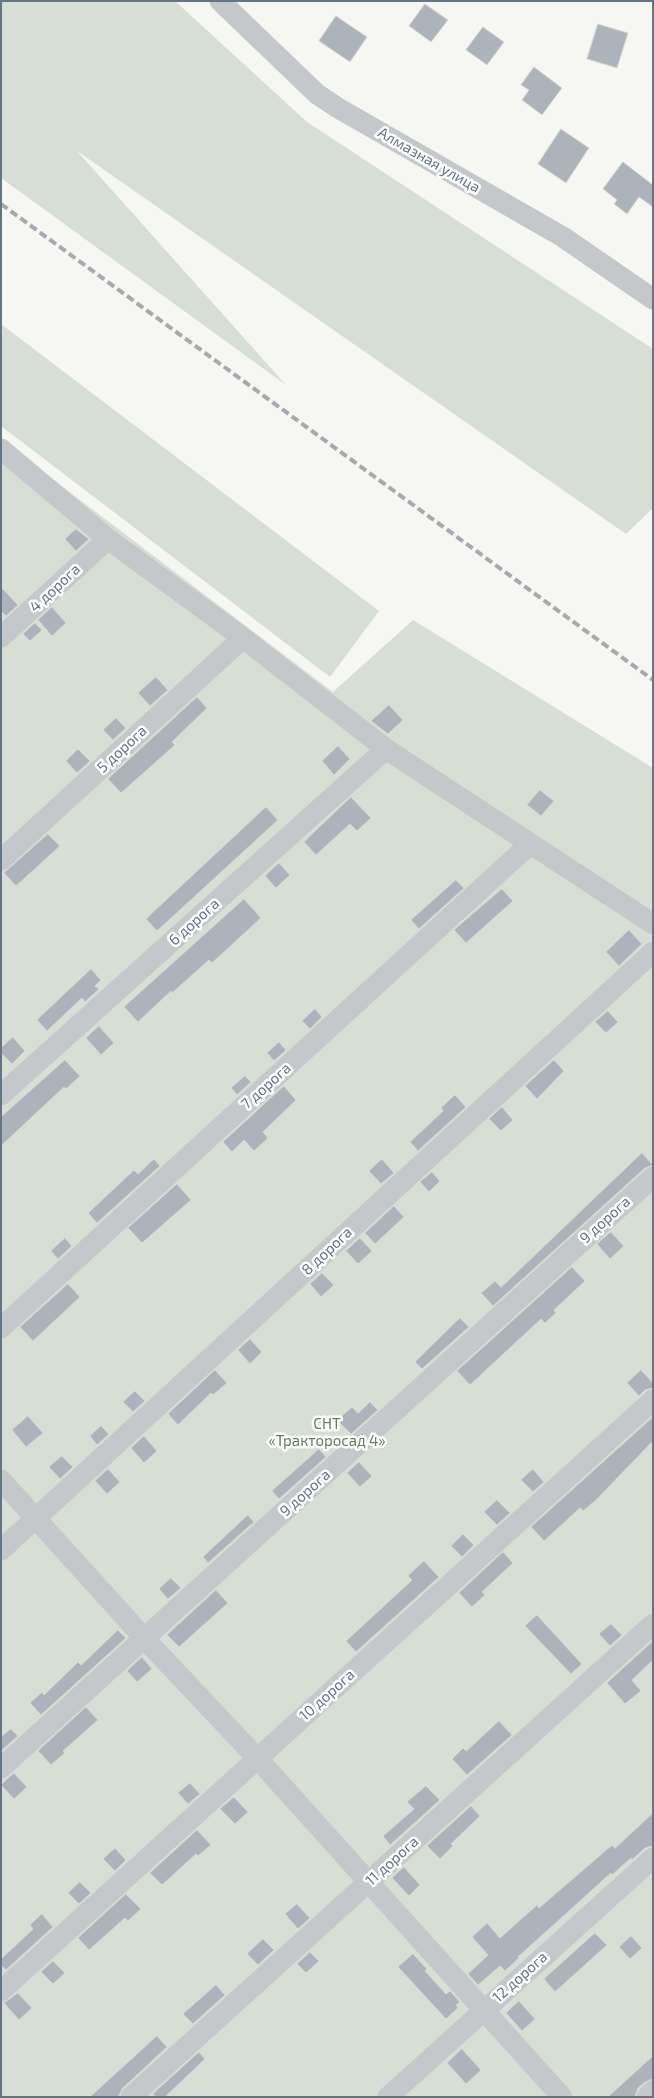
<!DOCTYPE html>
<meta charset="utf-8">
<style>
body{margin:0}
#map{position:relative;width:654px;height:2098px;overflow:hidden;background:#f6f7f3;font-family:"Exo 2",sans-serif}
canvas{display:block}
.frame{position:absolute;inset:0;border:2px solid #647586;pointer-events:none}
</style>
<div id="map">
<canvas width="654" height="2098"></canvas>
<div class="frame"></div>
</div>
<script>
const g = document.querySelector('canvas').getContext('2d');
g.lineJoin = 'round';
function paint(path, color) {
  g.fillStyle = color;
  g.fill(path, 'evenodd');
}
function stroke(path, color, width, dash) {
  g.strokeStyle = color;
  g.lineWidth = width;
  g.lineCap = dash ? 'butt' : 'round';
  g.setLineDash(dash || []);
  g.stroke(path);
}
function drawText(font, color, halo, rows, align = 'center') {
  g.font = font + ' "Exo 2",sans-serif';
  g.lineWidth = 5;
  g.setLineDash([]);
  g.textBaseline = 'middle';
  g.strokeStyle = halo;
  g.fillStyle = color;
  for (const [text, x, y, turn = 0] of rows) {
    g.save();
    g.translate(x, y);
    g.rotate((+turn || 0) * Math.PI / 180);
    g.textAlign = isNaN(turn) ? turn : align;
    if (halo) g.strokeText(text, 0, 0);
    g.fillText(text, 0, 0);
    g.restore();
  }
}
paint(new Path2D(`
 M1,1H175L307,122L653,349V508L626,534L77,151L286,385L1,178Z
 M1,324L379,611L330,677L1,426Z
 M1,440L333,692L413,620L653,768V2097H1Z`), '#d7ded4');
const building = new Path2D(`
 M425,4L448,20L431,42L409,26Z
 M336,16L367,37L350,62L319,41Z
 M598,24L628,33L617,68L587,59Z
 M483,27L504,42L487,65L466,50Z
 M534,67L562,88L542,115L522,100L529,90L521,85Z
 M561,129L589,148L566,183L538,164Z
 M623,162L653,185V207L639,197L627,214L614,204L617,200L603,189Z
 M76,529L89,539L76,551L65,539Z
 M1,587L18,605L6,616L1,611Z
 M52,607L66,623L52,636L38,620Z
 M35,623L42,630L30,641L23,634Z
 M156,677L168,690L150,706L138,693Z
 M197,697L207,708L172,742L175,745L121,793L108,779Z
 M389,705L403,720L388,734L371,721Z
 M116,718L126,728L113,740L103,730Z
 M338,746L350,759L334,775L322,761Z
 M78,749L90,761L77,773L66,761Z
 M540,790L554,801L541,816L527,805Z
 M351,797L371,818L357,831L350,824L316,855L304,842Z
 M266,807L278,820L157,931L146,919Z
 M48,834L60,846L16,886L4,873Z
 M279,863L290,875L276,888L265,876Z
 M456,880L464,888L419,929L411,920Z
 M502,889L513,901L466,943L454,930Z
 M244,899L261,918L212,963L209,960L172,993L171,991L138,1022L124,1007Z
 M629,930L642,944L619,966L606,952Z
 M91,969L101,980L95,986L99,989L85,1002L82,998L47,1031L37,1020Z
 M315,1009L322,1017L310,1029L302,1021Z
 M608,1011L618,1022L606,1033L595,1022Z
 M99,1026L114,1043L101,1055L86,1038Z
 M13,1037L25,1051L12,1064L1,1053V1048Z
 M279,1042L286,1050L274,1061L267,1053Z
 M65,1060L80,1076L66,1089L64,1087L1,1146V1117Z
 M554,1060L564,1071L537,1099L525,1086Z
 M245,1076L251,1082L237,1095L231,1088Z
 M284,1086L296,1100L263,1132L268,1138L254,1151L244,1140L232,1152L223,1142Z
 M455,1095L466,1107L418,1151L410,1142L443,1111L441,1108Z
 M502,1107L513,1120L501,1131L489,1119Z
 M642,1153L653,1165L645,1168L493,1306L481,1293L495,1281L501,1287Z
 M154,1159L160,1166L97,1223L88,1213L134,1170L138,1174Z
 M382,1159L394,1173L381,1184L369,1171Z
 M432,1172L440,1181L429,1192L420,1182Z
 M177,1184L191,1200L142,1243L128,1228Z
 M394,1206L404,1217L375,1244L365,1233Z
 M611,1232L624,1246L610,1259L597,1244Z
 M65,1238L72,1246L58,1259L51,1251Z
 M360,1238L372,1251L358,1264L346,1251Z
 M572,1267L585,1281L554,1310L556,1313L545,1323L541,1319L470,1385L457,1371Z
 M322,1273L334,1285L321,1297L310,1284Z
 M68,1284L80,1297L33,1341L20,1327Z
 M460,1318L469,1327L422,1369L415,1362Z
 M250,1339L262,1352L250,1364L238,1350Z
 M215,1370L227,1383L213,1395L211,1393L178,1425L168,1414Z
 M641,1370L653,1383V1388L645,1390L639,1396L627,1383Z
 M135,1391L145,1401L133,1412L123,1402Z
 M370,1402L378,1410L351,1434L337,1420L352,1407L358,1413Z
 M28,1416L43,1433L26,1447L12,1430Z
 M653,1417V1441L596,1500L583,1511L580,1508L544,1541L531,1527Z
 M101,1426L109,1434L97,1445L90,1436Z
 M144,1436L157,1451L144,1463L131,1448Z
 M319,1449L326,1457L279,1499L272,1491Z
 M62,1456L73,1467L60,1479L49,1467Z
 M359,1462L372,1476L360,1487L347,1473Z
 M108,1469L120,1482L107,1494L95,1481Z
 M533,1469L544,1482L533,1492L521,1480Z
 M497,1500L510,1513L497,1525L484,1512Z
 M248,1515L254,1522L208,1563L203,1557Z
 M463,1534L474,1545L462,1557L451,1546Z
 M503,1552L513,1563L482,1592L485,1595L472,1607L459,1593Z
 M424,1561L439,1577L356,1652L346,1641L412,1580L408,1576Z
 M171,1578L181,1588L168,1599L159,1589Z
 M216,1590L228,1603L179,1647L167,1635Z
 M537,1615L582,1664L571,1674L525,1626Z
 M611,1624L622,1635L610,1646L599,1634Z
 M118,1630L126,1638L41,1715L30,1703L42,1692L44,1695L78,1662L81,1665Z
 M653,1641V1660L632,1680L641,1691L625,1704L607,1683Z
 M142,1657L152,1669L137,1682L127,1671Z
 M86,1707L98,1720L63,1751L65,1753L51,1765L38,1751Z
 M499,1721L512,1735L467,1775L452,1759L463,1748L466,1751Z
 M11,1729L18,1736L1,1751V1737Z
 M14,1773L27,1787L14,1799L1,1785Z
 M190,1783L200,1794L188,1804L178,1793Z
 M426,1786L440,1800L390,1845L383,1836L414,1809L407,1802Z
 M234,1797L248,1812L235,1824L220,1809Z
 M471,1806L480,1816L451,1844L453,1846L440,1859L427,1846Z
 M653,1813V1846L645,1848L632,1860L631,1858L612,1875L611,1873L518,1957L519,1958L505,1971L500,1966L478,1985L468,1974L488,1955L472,1937L487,1923L500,1938L537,1905L539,1908L612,1845L615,1848Z
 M197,1830L211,1845L198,1856L196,1854L162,1885L150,1873Z
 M115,1848L126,1860L115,1871L103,1859Z
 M404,1867L420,1885L409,1896L392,1878Z
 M80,1882L91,1893L79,1904L68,1893Z
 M126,1894L141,1909L128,1921L125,1918L89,1950L78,1938Z
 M297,1904L310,1918L298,1929L285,1914Z
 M42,1914L53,1927L6,1970L1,1965V1959L33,1929L30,1925Z
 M595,1933L607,1945L555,1992L544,1979Z
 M631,1936L642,1948L630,1959L619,1947Z
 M263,1939L274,1950L258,1965L247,1954Z
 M310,1952L319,1961L306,1973L297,1964Z
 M413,1954L427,1969L425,1971L446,1994L450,1991L460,2002L456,2005L458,2008L446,2019L398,1967Z
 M53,1961L65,1973L53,1984L41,1972Z
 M216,1985L225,1995L193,2024L183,2014Z
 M18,1993L32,2008L19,2020L4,2003Z
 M519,2001L535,2019L522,2031L506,2013Z
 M157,2036L167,2047L123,2088L118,2097H90Z
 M462,2049L481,2070L466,2084L447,2063Z
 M199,2052L205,2059L165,2097H156L153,2094Z
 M653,2056V2079L645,2082L638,2088L635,2097H608Z`);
paint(building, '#acb3ba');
stroke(building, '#d8d8d6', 1);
stroke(new Path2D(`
 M220,1L317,94L338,108L563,237L653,299
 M1,449L108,539L243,638L386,749L653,924
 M1,637L108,539
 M1,860L243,638
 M1,1095L386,749
 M1,1328L530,844
 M1,1480L144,1638L257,1758L562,2097
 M1,1550L653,952
 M1,1768L653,1177
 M1,1991L653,1400
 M131,2097L653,1624
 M388,2097L653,1858
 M647,2097L653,2091`), '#c4c8cb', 21);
stroke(new Path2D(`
 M1,204L653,680`), '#a4aab0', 4, [8, 4]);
drawText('15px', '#647586', '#fff', [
 ["Алмазная улица",429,160,30],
 ["4 дорога",55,588,-43],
 ["5 дорога",122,749,-43],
 ["6 дорога",194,922,-42],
 ["7 дорога",266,1086,-42],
 ["9 дорога",605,1220,-42],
 ["8 дорога",327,1251,-43],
 ["9 дорога",305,1493,-42],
 ["10 дорога",327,1695,-42],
 ["11 дорога",392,1861,-42],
 ["12 дорога",520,1977,-42]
]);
drawText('15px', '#677c63', '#fff', [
 ["СНТ",327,1424],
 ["«Тракторосад 4»",327,1441]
]);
</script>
